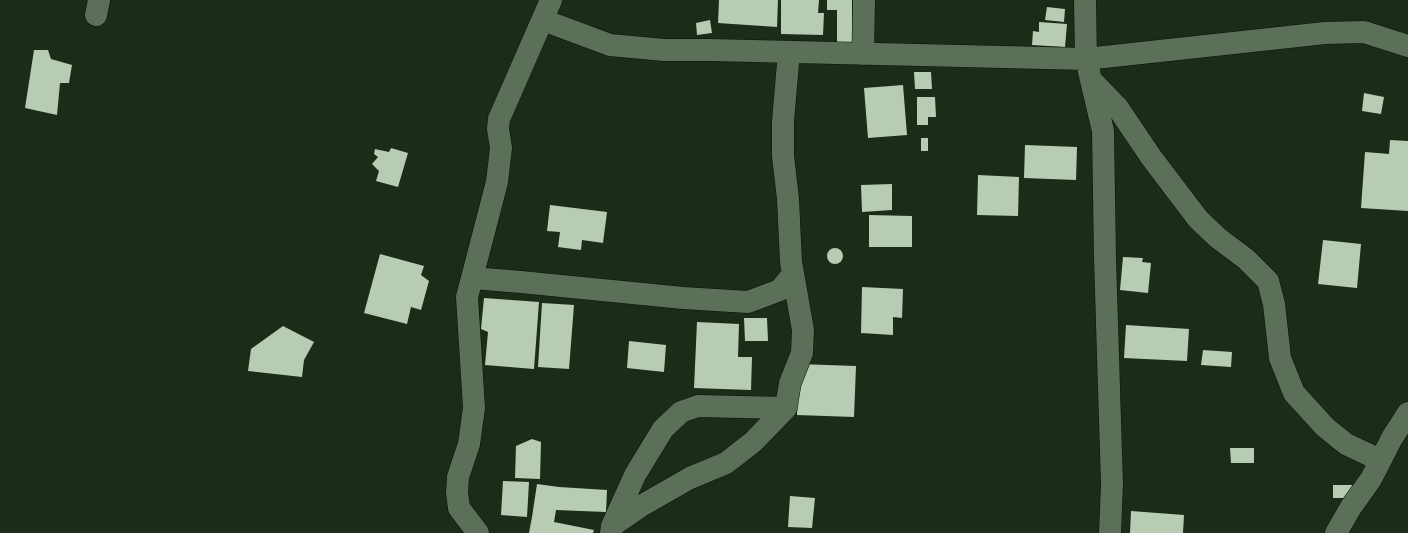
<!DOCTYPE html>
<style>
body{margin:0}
canvas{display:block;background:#1b2c18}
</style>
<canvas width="1408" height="533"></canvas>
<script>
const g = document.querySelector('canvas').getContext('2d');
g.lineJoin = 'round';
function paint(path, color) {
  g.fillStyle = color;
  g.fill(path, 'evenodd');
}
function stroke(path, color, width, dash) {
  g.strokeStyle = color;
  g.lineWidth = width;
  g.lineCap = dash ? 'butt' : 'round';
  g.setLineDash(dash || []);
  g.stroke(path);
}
paint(new Path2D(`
 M719,0H778L777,27L718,23Z
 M781,0H819L818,13H824L823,35L781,34Z
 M827,0H852V45H837V10H827Z
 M1047,7L1065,9L1064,22L1045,20Z
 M710,20L712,33L697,35L696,23Z
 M1039,22L1067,24L1065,47L1032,45L1033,31L1039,32Z
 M34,50H48L51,59L72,65L69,83H60L57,115L25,108Z
 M914,72H931L932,89H915Z
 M903,85L907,135L868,138L864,88Z
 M1364,93L1384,97L1381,114L1362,111Z
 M917,97H935L936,117H928V125H917Z
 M921,138H928V151H921Z
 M1390,140L1408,141V211L1361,208L1365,152L1389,154Z
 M1025,145L1077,147L1076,180L1024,178Z
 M391,148L408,153L398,187L376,181L379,171L372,164L378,157L374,154L375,149L389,152Z
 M978,175L1019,177L1018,216L977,215Z
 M892,184V210L862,212L861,185Z
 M550,205L607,212L603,243L582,240L581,250L558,247L560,232L547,231Z
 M869,215L912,216V247H869Z
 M1323,240L1361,244L1357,288L1318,284Z
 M827 256a8 8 0 1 1 16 0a8 8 0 1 1-16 0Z
 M380,254L424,266L421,275L429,281L421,310L411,307L407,324L364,313Z
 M1123,257L1143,258L1142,262L1151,263L1148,293L1120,290Z
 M862,287L903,289L902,318L893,317V335L861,333Z
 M484,298L539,302L534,369L485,365L488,332L481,329Z
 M542,303L574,305L569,369L538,367Z
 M744,318H767L768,341H745Z
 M697,322L739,324L738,357H752L751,390L694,388Z
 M1126,325L1189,329L1187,361L1124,358Z
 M283,326L314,342L304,360L302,377L248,371L251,349Z
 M629,341L666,345L664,372L627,368Z
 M1203,350L1232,352L1231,367L1201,365Z
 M798,364L856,366L854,417L797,415Z
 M532,439L541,442L540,479L515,478L516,446Z
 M1230,448H1254V463H1231Z
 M503,481L529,482L527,517L501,515Z
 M537,484L559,487L607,490L606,512L556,510L554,522L594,530L593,533H529L532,517Z
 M1333,485H1352V498H1333Z
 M790,496L815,498L812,528L788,527Z
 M1131,511L1184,515L1183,533H1130Z`), '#b7ccb3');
const minor = new Path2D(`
 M1085,0L1086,59L1103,131L1105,259L1112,484L1110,533
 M96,15L99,0
 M543,20L610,45L664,50H711L1086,59L1325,33L1364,32L1408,46
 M863,54L864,0
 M1092,81L1118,108L1151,157L1198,219L1218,238L1246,259L1268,281L1274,304L1280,358L1294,393L1325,427L1346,444L1380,460
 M472,278L521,282L683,298L748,302L780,290L793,274
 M612,526L635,475L663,429L681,412L698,406L786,408
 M478,533L459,508L457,493L458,477L469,444L474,408L467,297L497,182L501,148L498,129L499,119L551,0
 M611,533L612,526L641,506L690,478L726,463L753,442L786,408L790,383L802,353L803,330L791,262L788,199L783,156V121L789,52
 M1336,533L1351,507L1371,479L1392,438L1408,413`);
stroke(minor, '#051404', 23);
stroke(minor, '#5c6f58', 22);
</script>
